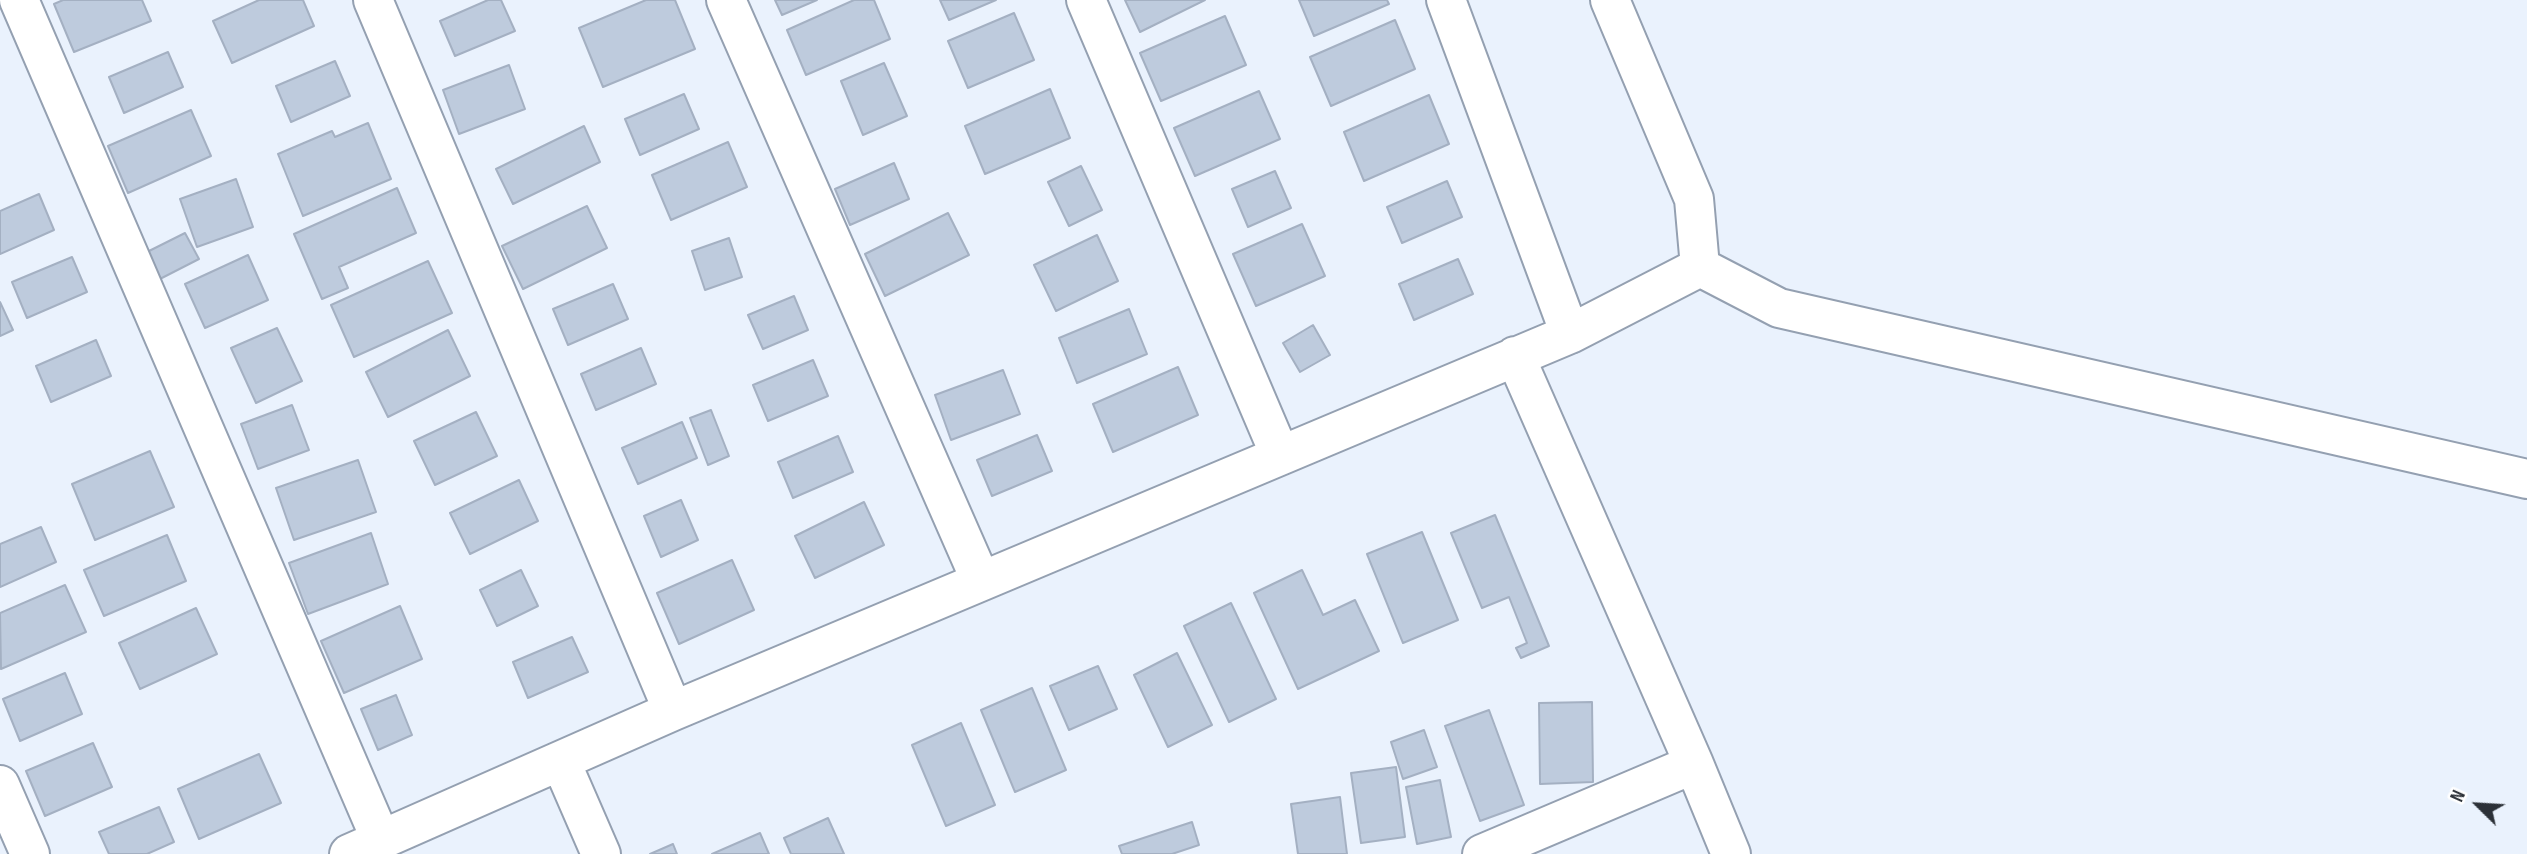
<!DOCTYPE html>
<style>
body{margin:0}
#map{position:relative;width:2527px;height:854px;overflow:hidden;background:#eaf2fd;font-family:"Sofia Sans Condensed",sans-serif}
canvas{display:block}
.north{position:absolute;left:2443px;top:770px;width:70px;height:70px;-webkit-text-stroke:5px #fff;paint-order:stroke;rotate:294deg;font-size:19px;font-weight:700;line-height:28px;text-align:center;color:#2c3138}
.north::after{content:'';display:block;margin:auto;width:24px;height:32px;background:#2c3138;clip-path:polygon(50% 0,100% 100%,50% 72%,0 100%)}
</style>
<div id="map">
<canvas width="2527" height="854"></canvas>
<div class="north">N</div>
</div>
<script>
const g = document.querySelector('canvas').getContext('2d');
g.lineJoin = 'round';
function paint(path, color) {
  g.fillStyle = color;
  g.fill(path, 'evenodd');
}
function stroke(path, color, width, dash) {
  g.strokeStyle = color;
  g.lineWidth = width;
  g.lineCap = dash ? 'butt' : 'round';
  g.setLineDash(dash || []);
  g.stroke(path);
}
const building = new Path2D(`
 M63,0H142L151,21L74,52L54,4Z
 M259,0H303L314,26L232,63L213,21Z
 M488,0H501L515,31L455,56L440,21Z
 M646,0H675L695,49L603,87L579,28Z
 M775,0H817L782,15Z
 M854,0H874L890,39L806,75L787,30Z
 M940,0H996L949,20Z
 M1125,0H1205L1140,32Z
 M1299,0H1387L1389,4L1314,36Z
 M1014,13L1034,60L968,88L948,41Z
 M1225,16L1246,65L1161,101L1140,53Z
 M1395,20L1415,69L1331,106L1310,57Z
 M168,52L183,87L124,113L109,77Z
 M335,61L350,96L291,122L276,86Z
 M884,63L907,116L863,135L841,81Z
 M509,65L525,109L459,134L443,90Z
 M1050,89L1070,138L985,174L965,126Z
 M1259,91L1280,139L1195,176L1174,128Z
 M684,94L699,129L640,155L625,119Z
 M1429,95L1449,144L1364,181L1344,132Z
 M191,110L211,156L128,193L108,146Z
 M368,123L391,179L303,216L278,154L332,131L335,137Z
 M584,126L600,162L513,204L496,169Z
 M728,142L747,187L671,220L652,175Z
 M894,163L909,199L850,225L835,189Z
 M1081,166L1102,210L1069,226L1048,182Z
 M1275,171L1291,208L1248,227L1232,189Z
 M236,179L253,227L197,247L180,199Z
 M1447,181L1462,217L1402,243L1387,207Z
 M397,188L416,233L339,267L348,288L322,299L294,234Z
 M39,194L54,230L0,254V211Z
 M587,206L607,248L523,289L502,246Z
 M948,213L969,255L885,296L865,254Z
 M1302,224L1325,276L1256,306L1233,254Z
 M185,233L199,259L156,281L143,254Z
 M1097,235L1118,281L1056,311L1034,265Z
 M729,238L742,277L705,290L692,251Z
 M248,255L268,300L205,328L185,284Z
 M72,257L87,292L27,318L12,282Z
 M1458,259L1473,294L1414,320L1399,284Z
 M428,261L452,313L354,357L331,305Z
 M613,284L628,319L568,345L553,309Z
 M794,296L808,330L763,349L748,315Z
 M0,302L13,330L0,336Z
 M1129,309L1147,354L1077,383L1059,338Z
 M1313,325L1330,355L1300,372L1283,343Z
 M277,328L302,381L256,403L231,348Z
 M448,330L470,376L388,417L366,372Z
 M96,340L111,376L51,402L36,366Z
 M641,348L656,384L596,410L581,374Z
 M813,360L828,396L768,421L753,385Z
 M1178,367L1198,415L1113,452L1093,404Z
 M1003,370L1020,414L951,440L935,395Z
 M292,405L309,450L258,469L241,424Z
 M711,410L729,456L708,465L690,418Z
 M476,412L497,456L435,485L414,441Z
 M682,422L697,458L638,484L622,448Z
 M1037,435L1052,471L992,496L977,460Z
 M838,436L853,472L793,498L778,462Z
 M150,451L174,507L95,540L72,484Z
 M358,460L376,512L294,540L276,488Z
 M519,480L538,521L470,554L450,513Z
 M681,500L698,540L661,557L644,516Z
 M864,502L884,545L815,578L795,536Z
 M1495,515L1549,646L1521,658L1516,648L1527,643L1509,597L1482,608L1451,533Z
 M41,527L56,562L0,587V544Z
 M1422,532L1458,620L1403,643L1367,554Z
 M371,533L388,584L308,614L289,563Z
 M167,535L186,581L104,616L84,570Z
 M732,560L754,610L679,644L657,593Z
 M521,570L538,606L497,626L480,590Z
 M1302,570L1323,615L1355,600L1379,651L1298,689L1254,593Z
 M65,585L86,632L1,669L0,613Z
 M1231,603L1276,699L1229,722L1184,626Z
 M400,606L422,659L344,693L321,641Z
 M196,608L217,654L140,689L119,643Z
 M572,637L588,672L528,698L513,662Z
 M1177,653L1212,725L1168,747L1134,675Z
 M1098,666L1117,709L1069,730L1050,686Z
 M65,673L82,714L20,741L3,699Z
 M1032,688L1066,770L1015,792L981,710Z
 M396,695L412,735L378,750L361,709Z
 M1592,702L1593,782L1540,784L1539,703Z
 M1489,710L1524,805L1480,821L1445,726Z
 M961,723L995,805L946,826L912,745Z
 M1424,730L1437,767L1403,779L1391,742Z
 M93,743L112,787L45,816L26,771Z
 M259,754L281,803L199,839L178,789Z
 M1396,767L1405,837L1361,843L1351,773Z
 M1440,780L1451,837L1417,844L1406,787Z
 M1340,797L1347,854H1298L1291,804Z
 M159,807L174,842L147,854H109L99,832Z
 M828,818L844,854H791L784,838Z
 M1192,822L1199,845L1172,854H1122L1119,846Z
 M760,833L769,854H712Z
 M673,844L677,854H650Z`);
paint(building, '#becbdd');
stroke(building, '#a4b0c2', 2);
const minor = new Path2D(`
 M19,0L381,840
 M373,0L673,711
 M726,0L981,581
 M1086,0L1280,455
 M1446,0L1570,334
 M1610,0L1694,199L1700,267
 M1515,356L1694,764L1731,854
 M561,762L601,854
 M0,785L30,854
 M349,854L673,711L1570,334L1700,267L1779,308L2527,479
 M1482,854L1694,764`);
stroke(minor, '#94a0b1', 42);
stroke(minor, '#fff', 38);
</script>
